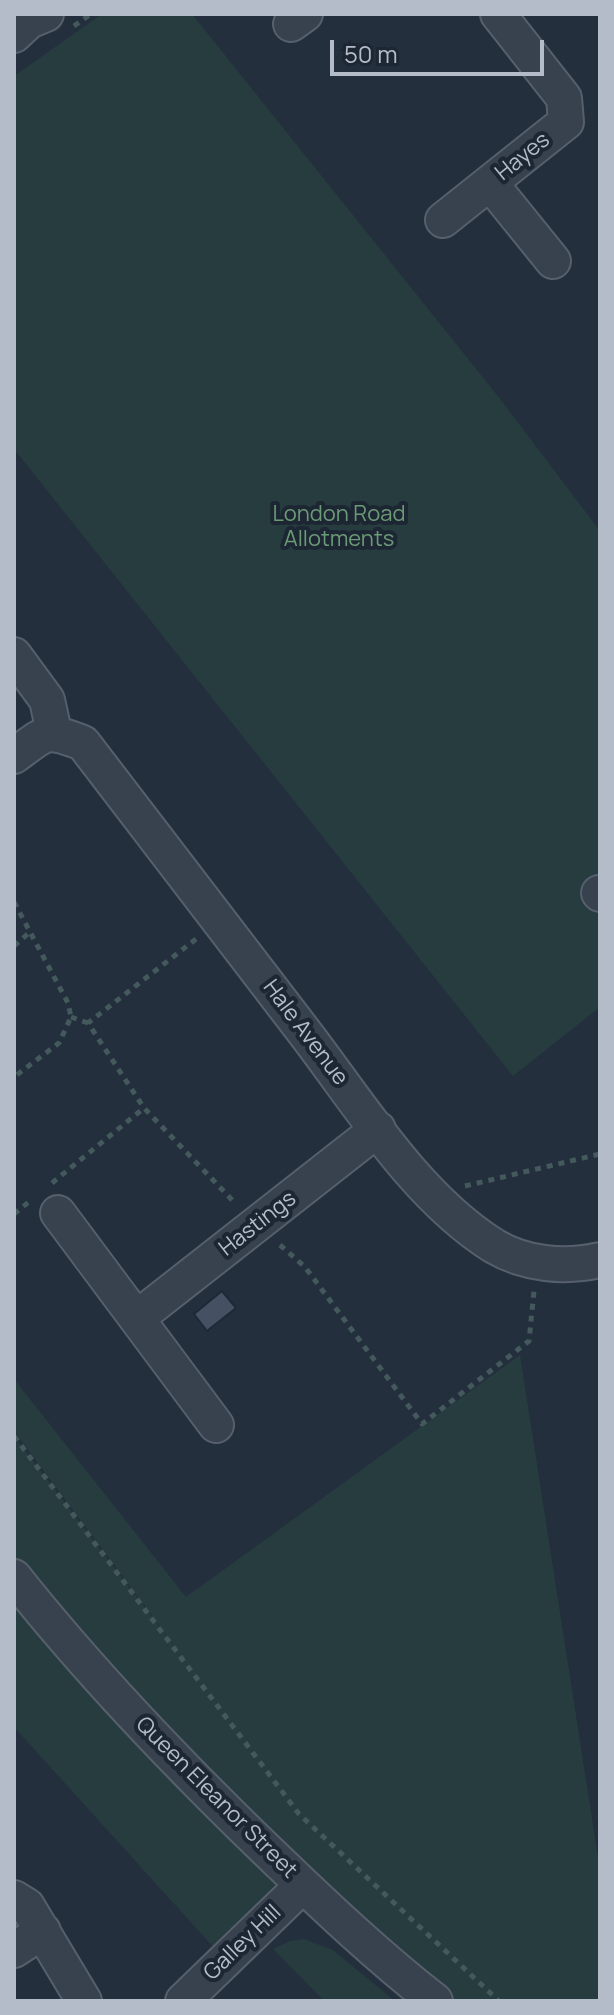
<!DOCTYPE html>
<style>
body{margin:0}
#map{position:relative;width:614px;height:2015px;overflow:hidden;background:#242f3e;font-family:Manrope,sans-serif}
canvas{display:block}
.frame{position:absolute;inset:0;border:16px solid #b4bcc9;pointer-events:none}
.scale{position:absolute;left:330px;top:40px;width:214px;height:36px;box-sizing:border-box;border:4px solid #b4bcc9;border-top:0;padding-left:10px;font-size:24px;line-height:28px;white-space:nowrap;color:#b4bcc9;-webkit-text-stroke:6px #1d2633;paint-order:stroke}
</style>
<div id="map">
<canvas width="614" height="2015"></canvas>
<div class="frame"></div>
<div class="scale">50 m</div>
</div>
<script>
const g = document.querySelector('canvas').getContext('2d');
g.lineJoin = 'round';
function paint(path, color) {
  g.fillStyle = color;
  g.fill(path, 'evenodd');
}
function stroke(path, color, width, dash) {
  g.strokeStyle = color;
  g.lineWidth = width;
  g.lineCap = dash ? 'butt' : 'round';
  g.setLineDash(dash || []);
  g.stroke(path);
}
function drawText(font, color, halo, rows, align = 'center') {
  g.font = font + ' Manrope,sans-serif';
  g.lineWidth = 8;
  g.setLineDash([]);
  g.textBaseline = 'middle';
  g.strokeStyle = halo;
  g.fillStyle = color;
  for (const [text, x, y, turn = 0] of rows) {
    g.save();
    g.translate(x, y);
    g.rotate((+turn || 0) * Math.PI / 180);
    g.textAlign = isNaN(turn) ? turn : align;
    if (halo) g.strokeText(text, 0, 0);
    g.fillText(text, 0, 0);
    g.restore();
  }
}
paint(new Path2D(`
 M102,14H192L501,400L600,531V1007L513,1076L14,449V76Z
 M520,1355L600,1870V2001H435L303,1886L225,1960L14,1727V1436L188,1664L14,1431V1379L186,1597Z
 M304,1939L333,1950L395,2001H324L273,1949L290,1941Z`), '#263c3f');
const building = new Path2D(`
 M222,1291L236,1308L207,1331L194,1314Z`);
paint(building, '#455162');
stroke(building, '#1f2835', 2);
const minor = new Path2D(`
 M291,24L305,14
 M14,35L29,21L46,14
 M490,183L553,261
 M443,220L566,122L564,98L498,14
 M14,655L47,700L54,732
 M14,756C47,732 44,728 83,743C157,839 231,936 305,1033C360,1105 416,1197 494,1246C526,1265 565,1268 600,1260
 M599,893L600,894
 M58,1213L216,1425
 M137,1318L378,1129
 M14,1577C95,1679 186,1773 280,1863C330,1911 380,1958 435,2001
 M14,1898L27,1906L84,2001
 M14,1950L43,1931
 M183,2001L303,1885`);
stroke(minor, '#565f6c', 38);
stroke(new Path2D(`
 M74,26L91,14
 M14,902L68,1003L71,1017L59,1043L14,1077
 M196,939L88,1023L144,1108L235,1203
 M14,946L30,932
 M71,1017L88,1023
 M52,1183L144,1108
 M465,1186L600,1154
 M14,1214L30,1201
 M280,1245L305,1267L422,1424L529,1341L534,1291
 M14,1436L299,1814L499,2001`), '#44595c', 5, [6, 6]);
stroke(minor, '#38414e', 34);
drawText('22px', '#b4bcc9', '#1d2633', [
 ["Hayes",523,157,-39],
 ["Hale Avenue",305,1033,53],
 ["Hastings",258,1224,-38],
 ["Queen Eleanor Street",216,1798,45],
 ["Galley Hill",243,1943,-44]
]);
drawText('22px', '#6b9a76', '#1d2633', [
 ["London Road",339,515],
 ["Allotments",339,540]
]);
</script>
